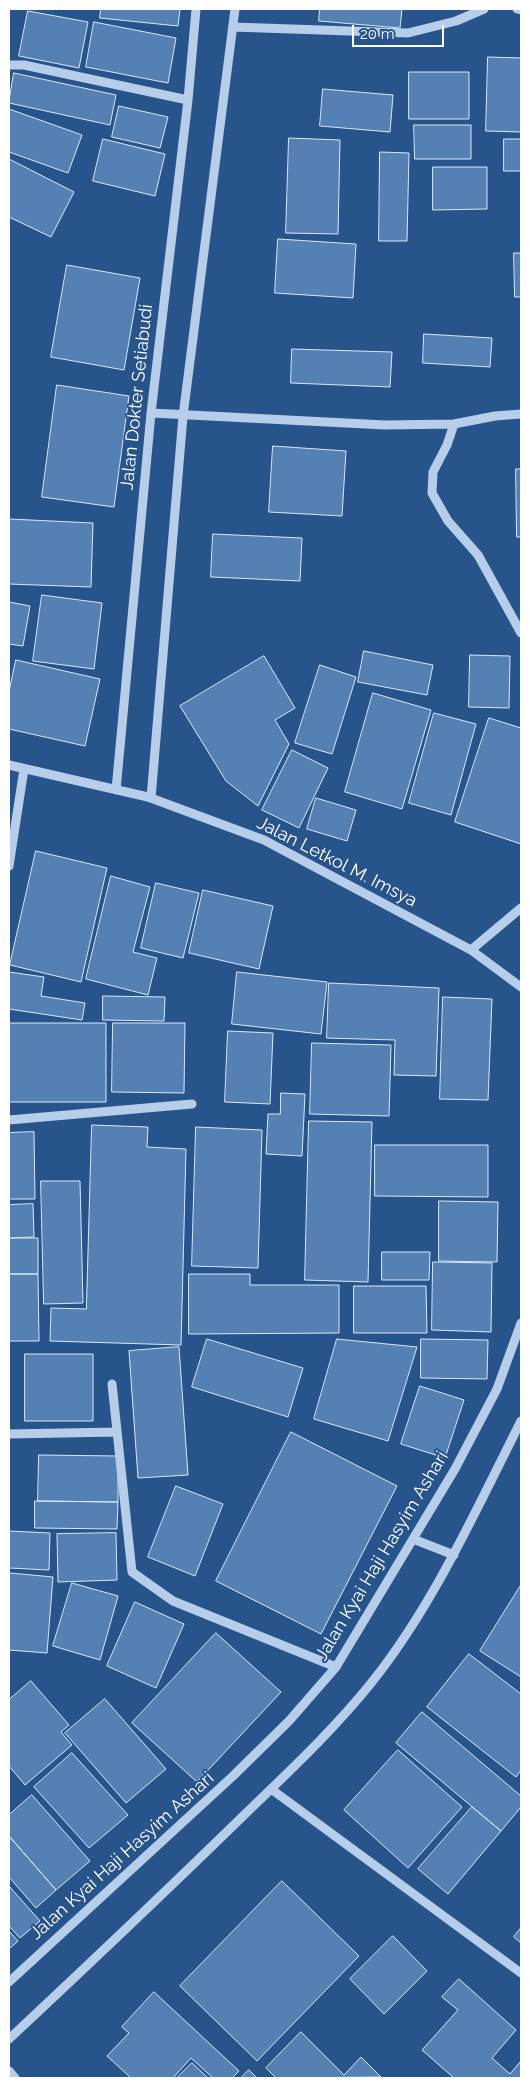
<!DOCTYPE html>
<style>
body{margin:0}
#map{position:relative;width:530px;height:2087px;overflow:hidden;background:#28548c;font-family:Raleway,sans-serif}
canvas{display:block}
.frame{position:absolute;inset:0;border:10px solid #fff;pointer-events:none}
.scale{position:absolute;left:352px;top:25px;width:92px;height:22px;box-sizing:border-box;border:2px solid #fff;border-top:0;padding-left:6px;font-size:15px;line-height:18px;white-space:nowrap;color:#fff;-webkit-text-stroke:4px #28548c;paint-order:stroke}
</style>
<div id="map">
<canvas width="530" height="2087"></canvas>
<div class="frame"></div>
<div class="scale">20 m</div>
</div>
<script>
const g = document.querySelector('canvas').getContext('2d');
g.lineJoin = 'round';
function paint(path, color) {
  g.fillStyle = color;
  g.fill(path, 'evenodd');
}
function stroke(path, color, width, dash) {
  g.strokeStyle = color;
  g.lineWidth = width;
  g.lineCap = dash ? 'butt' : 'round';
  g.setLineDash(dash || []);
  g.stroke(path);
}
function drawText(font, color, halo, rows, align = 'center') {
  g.font = font + ' Raleway,sans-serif';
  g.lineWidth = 4;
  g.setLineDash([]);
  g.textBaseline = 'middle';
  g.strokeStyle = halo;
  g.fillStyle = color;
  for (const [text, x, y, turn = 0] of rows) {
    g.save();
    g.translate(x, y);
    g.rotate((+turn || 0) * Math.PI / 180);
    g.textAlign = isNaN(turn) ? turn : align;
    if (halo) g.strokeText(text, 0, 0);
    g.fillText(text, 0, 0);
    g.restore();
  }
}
const building = new Path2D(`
 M101,9H180L178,26L100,18Z
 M320,9H402L400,28L319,21Z
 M28,11L88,22L79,68L19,56Z
 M94,22L176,38L168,83L86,67Z
 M488,57L521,58V132L486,131Z
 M409,72H469V119H409Z
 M14,73L116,95L110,125L9,103Z
 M323,89L393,95L390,132L320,126Z
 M119,106L168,117L160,148L112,137Z
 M9,109L82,135L68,173L9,152Z
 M414,125H471V159H415Z
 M289,138L340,140L338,234L286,233Z
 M103,139L165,154L155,196L93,181Z
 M504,139H521V171H504Z
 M380,152L409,153L407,241H379Z
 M9,159L74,192L51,237L9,217Z
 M433,167H487V209L433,210Z
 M278,239L356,244L353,298L275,293Z
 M514,253H521V297H515Z
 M67,265L140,278L124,370L51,357Z
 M424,334L492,338L490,367L423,363Z
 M292,349L392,352L390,387L291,383Z
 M57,385L129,396L114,507L42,497Z
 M273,446L346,451L342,516L269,512Z
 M516,469H521V537H517Z
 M9,519L93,523L91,587L9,584Z
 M213,534L302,538L300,581L211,577Z
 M42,595L102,603L94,669L33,661Z
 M9,602L30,606L23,646L9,644Z
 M364,651L433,665L427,695L358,682Z
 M470,655L510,656L509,708L469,707Z
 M264,656L295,708L275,720L289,744L258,806L226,781L180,706Z
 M16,660L100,679L85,746L9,729V692Z
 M320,665L356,677L332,754L295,743Z
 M373,693L431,710L402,809L345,792Z
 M434,713L476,724L451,815L409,803Z
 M489,718L521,728V844L455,822Z
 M292,750L328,768L299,828L262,810Z
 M316,798L356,810L347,841L307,829Z
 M36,851L107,868L81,982L10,965Z
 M111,876L150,887L133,952L157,958L148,995L86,979Z
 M156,883L199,893L183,958L141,948Z
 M203,890L273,906L259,969L189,953Z
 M9,972L44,977L41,996L85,1003L82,1020L9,1009Z
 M237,972L327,982L321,1034L232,1024Z
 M329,983L439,988L436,1076L394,1075L395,1040L327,1038Z
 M103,996L165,997L164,1021L103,1020Z
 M443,997L492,999L488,1100L440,1099Z
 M9,1023H106V1102H9Z
 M113,1023H185L184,1093L112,1092Z
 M228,1031L273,1033L270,1104L225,1102Z
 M312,1043L391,1045L389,1116L310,1114Z
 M281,1093L305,1094L302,1156L266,1154L268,1114H280Z
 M309,1121L372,1122L368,1282L305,1280Z
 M92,1125L148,1127L147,1147L186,1149L181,1345L50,1341L51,1308L86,1309Z
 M196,1127L262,1130L258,1268L192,1266Z
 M34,1132L35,1199H9V1133Z
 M375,1145H488V1197L375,1196Z
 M41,1181H80L83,1303L44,1304Z
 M439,1201L498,1202L497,1262L439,1261Z
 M33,1204L34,1237L9,1238V1205Z
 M9,1238H38V1274H9Z
 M382,1252H430L429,1280H382Z
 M433,1262L492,1263L491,1332L432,1330Z
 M9,1274H38L39,1341H9Z
 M189,1274H250V1285H339V1333L189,1334Z
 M354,1286H426L427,1333H354Z
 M207,1339L303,1368L288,1417L192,1387Z
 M337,1339L417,1347L388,1441L314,1419Z
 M421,1339L488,1340L487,1379L421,1378Z
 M179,1347L188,1475L138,1478L129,1351Z
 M25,1354H93V1421H25Z
 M420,1386L464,1400L445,1458L401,1444Z
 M291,1432L397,1486L321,1634L216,1581Z
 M39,1455L118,1456V1502L38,1501Z
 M176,1486L223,1504L195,1576L148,1557Z
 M35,1501L118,1502L117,1529L35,1528Z
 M9,1531L50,1533L49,1570L9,1568Z
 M116,1533L117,1580L58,1582L57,1534Z
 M10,1573L53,1577L47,1653L9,1650Z
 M72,1583L118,1596L100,1660L53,1646Z
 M521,1585V1677L480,1651Z
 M135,1602L184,1624L156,1688L107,1666Z
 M216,1633L281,1692L197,1782L132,1723Z
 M469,1654L521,1694V1770L516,1777L427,1707Z
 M31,1681L69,1725L61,1732L72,1745L25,1785L9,1766V1700Z
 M105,1699L166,1769L126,1803L65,1733Z
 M422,1712L521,1796V1807L501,1831L396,1743Z
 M398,1750L462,1807L408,1868L344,1810Z
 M72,1753L128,1815L89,1848L34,1787Z
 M32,1795L90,1861L56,1890L9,1836V1815Z
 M472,1807L501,1831L448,1894L418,1869Z
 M9,1836L56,1890L36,1908L9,1877Z
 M282,1881L359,1956L257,2061L180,1986Z
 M9,1886L40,1921L20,1938L9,1926Z
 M521,1928V1943L514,1937Z
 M9,1931L18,1941L9,1949Z
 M393,1936L427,1971L384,2014L350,1979Z
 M459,1979L516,2030L492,2058L510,2074L521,2061V2078H454L422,2050L458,2010L442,1997Z
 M154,1992L239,2071L232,2078H213L191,2058L173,2078H131L107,2056L129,2033L122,2027Z
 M301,2032L344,2075L361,2057L381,2077L276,2078L266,2068Z
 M192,2063L208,2078H177Z
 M249,2070L257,2078H241Z`);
paint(building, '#5580b4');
stroke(building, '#dbe8f8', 1);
stroke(new Path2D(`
 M517,9L521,10
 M233,27L408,33L456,21L484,9
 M9,65H24L188,100
 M151,413L385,425L454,424L495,416L521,414
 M454,424L447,445L433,472L432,493L448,521L478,555L521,633
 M9,765L148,797L264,840L471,950L521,987
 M116,790L151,413L188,100L196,9
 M151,798L183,416L235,9
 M9,866L24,769
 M471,950L521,908
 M9,1120L192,1104
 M112,1384L132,1572L173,1601L336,1667
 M9,1434L117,1432
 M413,1539L454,1555
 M271,1789L521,1973
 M9,1982L233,1776L289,1721L336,1667L455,1469L497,1389L521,1323
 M9,2039C86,1967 163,1894 239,1820C284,1776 332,1732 372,1682C434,1604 476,1510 521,1421
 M9,2071L15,2078`), '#b7ceea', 9);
drawText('18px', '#fff', '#28548c', [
 ["Jalan Dokter Setiabudi",137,397,-84],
 ["Jalan Letkol M. Imsya",337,862,27],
 ["Jalan Kyai Haji Hasyim Ashari",382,1556,-59],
 ["Jalan Kyai Haji Hasyim Ashari",122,1856,-42]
]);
</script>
